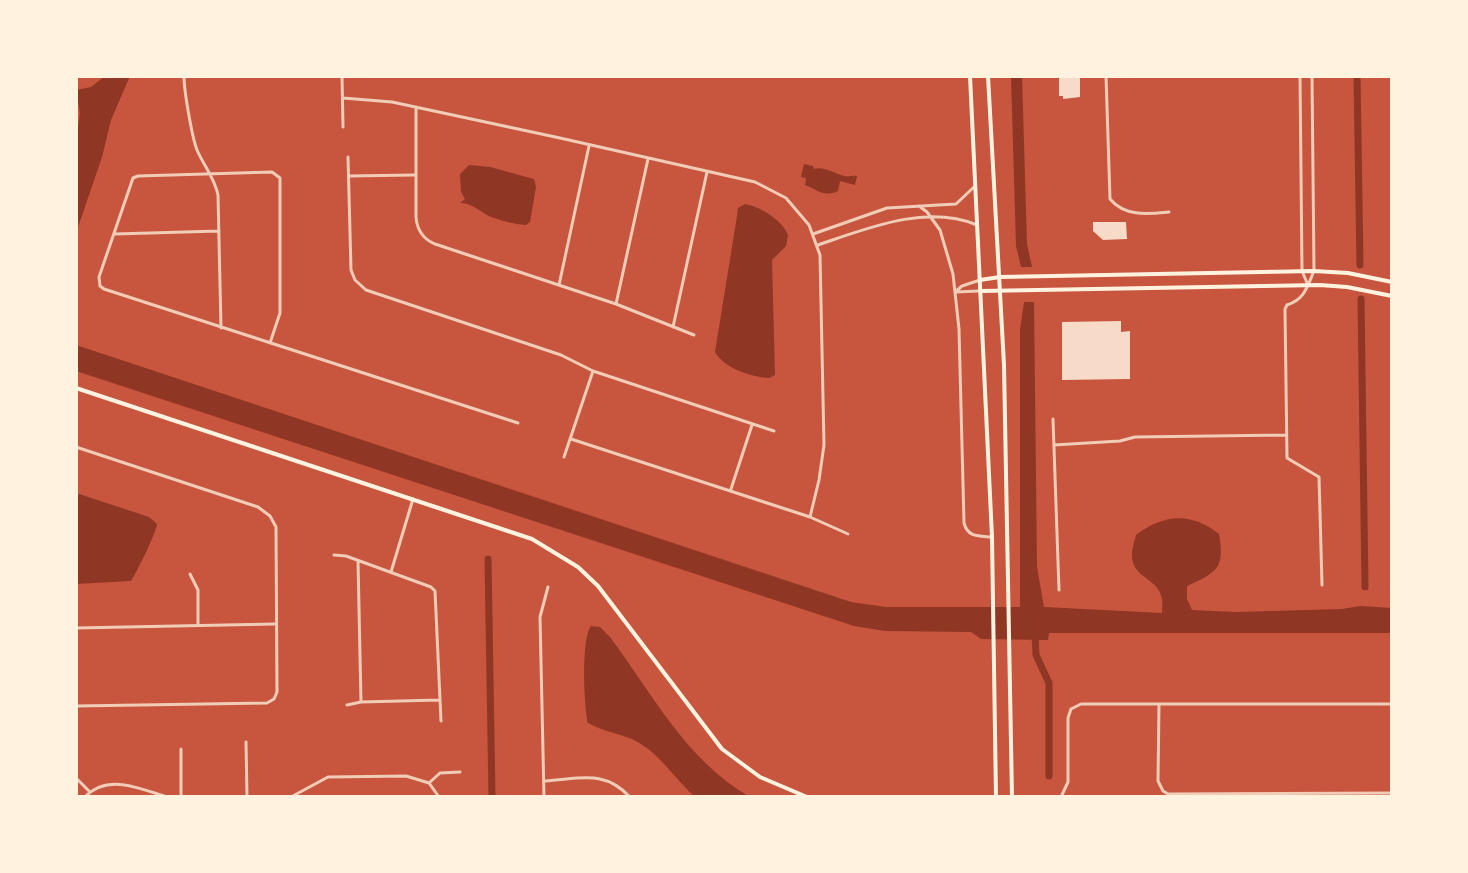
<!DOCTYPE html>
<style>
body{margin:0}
#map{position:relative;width:1468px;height:873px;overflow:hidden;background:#c8553d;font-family:Karla,sans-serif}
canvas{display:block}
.frame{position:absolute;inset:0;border:78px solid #fff3e0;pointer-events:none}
</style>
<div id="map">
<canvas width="1468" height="873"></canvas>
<div class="frame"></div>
</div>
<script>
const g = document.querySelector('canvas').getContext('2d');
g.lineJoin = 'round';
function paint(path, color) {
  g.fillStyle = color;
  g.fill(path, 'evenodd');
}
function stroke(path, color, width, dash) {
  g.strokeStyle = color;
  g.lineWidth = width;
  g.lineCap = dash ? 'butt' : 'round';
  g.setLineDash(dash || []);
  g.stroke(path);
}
paint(new Path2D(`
 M105,76H130L111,120L102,157L76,233V139L80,113L76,90L91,87Z
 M1011,76H1022L1027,244L1032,267H1021L1016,246Z
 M804,164L813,166L814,169C824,166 835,174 844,176C849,177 853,175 857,176L855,185L840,181L838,191C824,198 816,189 805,185L806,178L801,177Z
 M469,165L490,167L534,179L536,187L530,222L526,225C514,224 502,221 491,217C480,212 471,202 460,203L465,199L461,192L460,174Z
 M745,204C761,207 782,220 788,235L786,246L772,260L775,375L769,378C751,377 724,368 715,352L737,216L738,208Z
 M1024,302H1034L1037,567L1044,607L1162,613C1168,575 1131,583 1132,554C1132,548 1135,540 1136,535C1164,514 1191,512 1219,534C1225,569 1217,572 1187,586V599L1192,610L1236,612L1342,609L1360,606L1392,608V633H1049L1048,640L981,639L971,632L885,631L854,626L76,371V345L851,602L886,607H1020V330Z
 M76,493L149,517L157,524C157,531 136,574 131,581L76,584Z
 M591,626L600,627L610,637C653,695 686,760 750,797H695C677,781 662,757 641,744C624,733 605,733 588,723C584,706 581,638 591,626Z`), '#8f3625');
stroke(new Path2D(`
 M1357,76L1360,265
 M1361,299L1365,587
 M488,559L492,797
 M1035,633L1036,655L1049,683V776`), '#8f3625', 7);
paint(new Path2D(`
 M1059,76L1080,77V97L1063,99V96H1059Z
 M1093,222H1126L1127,239L1103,240L1093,231Z
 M1121,321V332L1130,331V379L1062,380V322Z`), '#f7dbc8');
stroke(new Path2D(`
 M184,76C184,91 192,137 197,150C204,166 215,179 218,195L221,328
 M342,76L343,127
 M1106,76L1110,199C1125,217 1148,214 1169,212
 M1300,76L1302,271L1308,285
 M1312,76L1314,271C1307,287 1305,299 1287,305L1285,309L1287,458L1319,477L1322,585
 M343,98L392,102L560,138L755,182L786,198L809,225L820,255L824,445L819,480L810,517
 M416,107V217C417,230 423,239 435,244L616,304L694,335
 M348,157L351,270L355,280L366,290L561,355L593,371L774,431
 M349,176L414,175
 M919,206L927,212L940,230L953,274L959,329L964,523C968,538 979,536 992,537
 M115,234L219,231
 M813,234L887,208L956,204L974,187
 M818,245C868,228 926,204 977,225
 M559,285L589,146
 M955,292L962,286L980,280
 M955,292L979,291
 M616,304L648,159
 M673,327L707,172
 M270,343L280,313V178L272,172L138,176L133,178L99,277L100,286L104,289L518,423
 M1053,419L1059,590
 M571,439L810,517L848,534
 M1054,445L1120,441L1135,437L1286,435
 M76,447L258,507L270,516L276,527L277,692L274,699L267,703L76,706
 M564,457L593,371
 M731,489L752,425
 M334,555L346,556L431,587L435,591L441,721
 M358,561L361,702
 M391,572L413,499
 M190,574L198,590V625
 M76,628L275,624
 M1159,704L1158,781L1163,791L1168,794L1392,793
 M347,705L361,702L439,700
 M246,742L247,797
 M181,749V797
 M76,778L90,792
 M545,781C580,779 604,769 630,797
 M429,783L439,797
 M85,797C108,773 141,789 167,797
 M291,797L328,777L406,776L429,783L440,773L460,772
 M544,797L540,617L548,587
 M1061,797L1068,782V718L1071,709L1081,704H1392`), '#f1ccb7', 3);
stroke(new Path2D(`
 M980,280L1000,277L1314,271L1348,273L1392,282
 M981,291L1320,285L1347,287L1392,296
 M76,388L532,539L578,567L598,586L722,749L760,777L807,797`), '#fff3e0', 4);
stroke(new Path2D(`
 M970,76L992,537L996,797
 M988,76L1004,365L1012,797`), '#fff3e0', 4);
</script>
